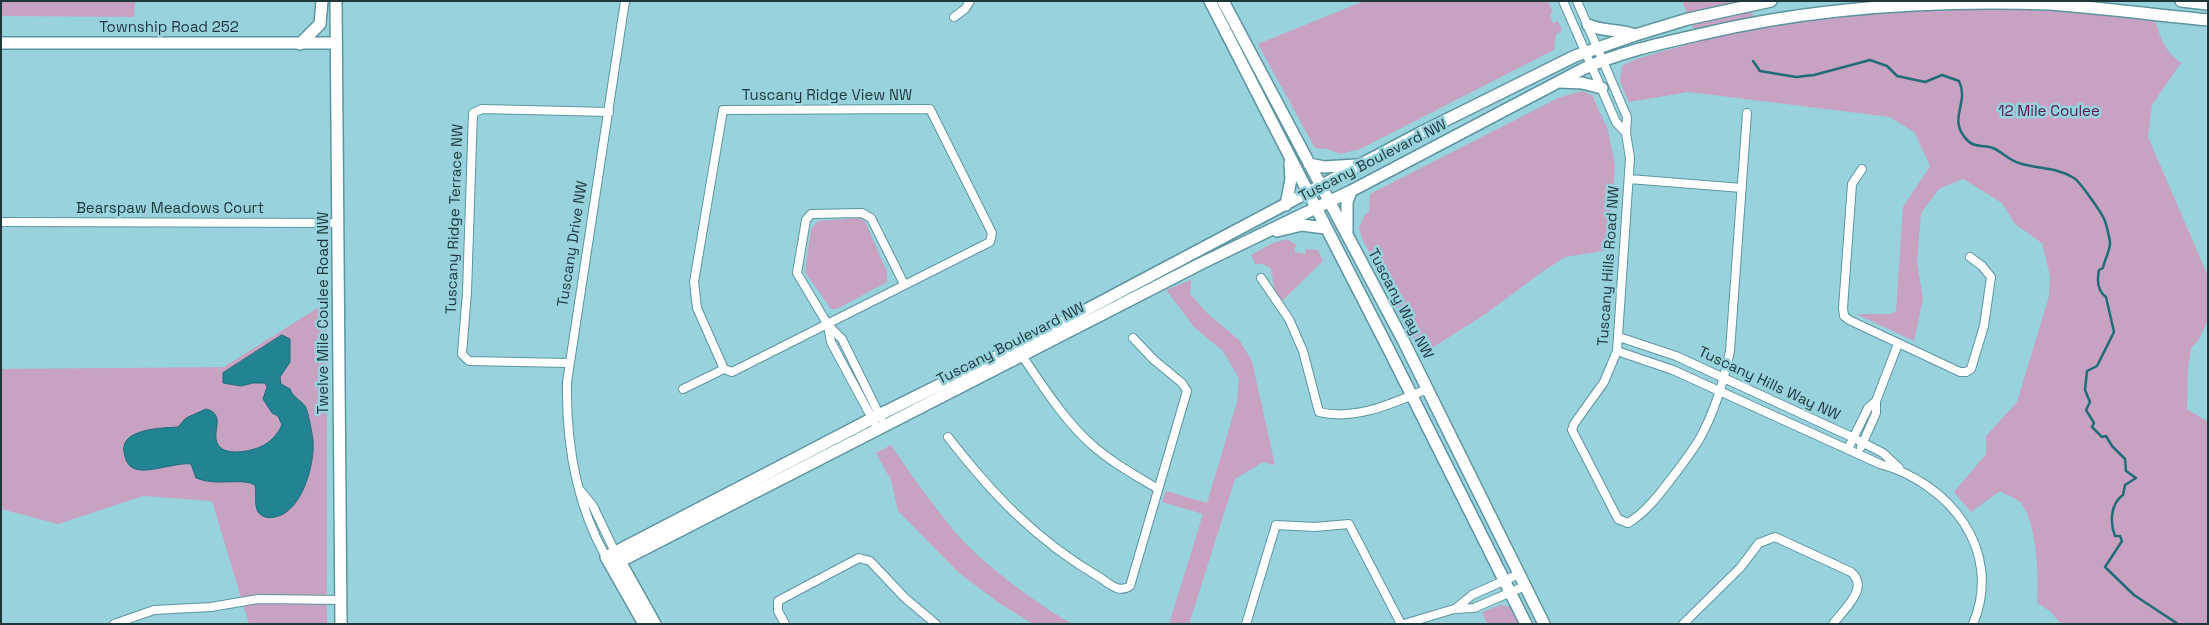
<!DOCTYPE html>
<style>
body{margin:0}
#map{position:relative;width:2209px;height:625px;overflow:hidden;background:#98d2dd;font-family:"Space Grotesk",sans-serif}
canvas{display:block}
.frame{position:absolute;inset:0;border:2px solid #1f373b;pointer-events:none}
</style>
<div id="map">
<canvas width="2209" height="625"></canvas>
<div class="frame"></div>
</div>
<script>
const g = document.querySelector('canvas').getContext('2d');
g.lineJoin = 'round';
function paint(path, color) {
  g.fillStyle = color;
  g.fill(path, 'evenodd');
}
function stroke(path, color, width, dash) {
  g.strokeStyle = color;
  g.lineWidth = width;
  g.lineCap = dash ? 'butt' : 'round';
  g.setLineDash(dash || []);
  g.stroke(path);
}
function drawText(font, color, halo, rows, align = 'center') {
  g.font = font + ' "Space Grotesk",sans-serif';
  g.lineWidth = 5;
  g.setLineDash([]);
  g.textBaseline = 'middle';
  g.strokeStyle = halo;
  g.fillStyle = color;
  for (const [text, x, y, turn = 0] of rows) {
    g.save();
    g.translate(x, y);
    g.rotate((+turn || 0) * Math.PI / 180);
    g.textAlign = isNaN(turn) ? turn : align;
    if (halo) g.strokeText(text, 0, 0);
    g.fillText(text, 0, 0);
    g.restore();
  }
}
paint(new Path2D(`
 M1,1H135L134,17L1,16Z
 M1364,1H1548L1553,12L1550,14L1553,23L1558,21L1562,30L1556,35L1554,50L1360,149L1340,154L1328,149L1315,148L1258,44Z
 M1682,1H1747L1744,2L1761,27C1850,14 1940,5 2030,9C2072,11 2113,16 2155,20C2160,37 2165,52 2181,63L2152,105L2148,137L2208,276V320L2199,339L2191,348L2188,369L2187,409L2208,422V624H2061L2050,611L2037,603C2039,578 2037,523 2021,503C2016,498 2006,495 2000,491L1971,512L1954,492L1986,454V436L2017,402L2049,296L2050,276L2042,243L2015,224L2002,203L1963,179L1939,189L1921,213L1917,262L1923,299L1914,341L1856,314H1891L1896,311L1903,207L1930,166L1915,133L1890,117L1689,92L1629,102L1620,82L1622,66L1636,59L1699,41Z
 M1582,91L1592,95L1608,130L1615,165L1609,250L1565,257L1542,272L1484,315L1421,355L1362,238L1359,228L1365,214L1369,212L1370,194L1558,98Z
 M859,218L865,221L887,272V282L837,309H831L805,272L811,229L818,221Z
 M1287,239L1296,245L1294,252L1305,254L1306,249L1318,250L1323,261L1282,301L1274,288L1271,268L1262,264H1255L1251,255L1273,243Z
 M1191,280L1190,294L1207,313L1240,341L1252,361L1275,465L1263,462L1235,479L1189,624H1169L1203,514L1162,502L1166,491L1207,503L1237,402L1239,379L1223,351L1195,328L1166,290Z
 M327,302V624H249L212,501L143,496L58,524L1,509V369L224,367Z
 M891,445C911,475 932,504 955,532C981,563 1037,604 1072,624H1033L1028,621L999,603L959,573L898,511L891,480L876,453Z
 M1501,605L1511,607L1519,624H1487L1482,612Z`), '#c8a2c3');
const water = new Path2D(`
 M282,335L290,339V362L280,377L281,384L290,389C293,398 300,399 305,406C308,410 312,433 313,440C315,464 302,512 275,517C270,518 264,518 260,514C253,509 257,493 255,485C242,477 217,487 196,478L191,464C175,462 146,475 133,468C127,465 125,458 124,452C120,428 164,428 178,427L186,418L206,409C211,410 216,413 217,419C218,425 215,432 216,439C219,458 248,452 260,447C271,442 277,435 282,425L278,416L272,413L263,399L267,387L265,383H253L241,386L223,383V373Z`);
paint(water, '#228392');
stroke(water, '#216c78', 1);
stroke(new Path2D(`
 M1753,61L1760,71L1796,77L1814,75L1870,60L1887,66L1897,76L1925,82L1942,75L1959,81C1970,104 1946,119 1968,141C1975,148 1985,145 1993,148C2002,152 2009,160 2019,163C2036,169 2057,167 2074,178C2080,182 2102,213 2105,221C2106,224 2110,239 2110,243C2110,251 2104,261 2103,268L2099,270C2097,280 2097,291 2106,297L2114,332L2097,366L2087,371L2085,390L2090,402L2086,410L2094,423L2092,427L2102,437L2106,436L2112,446L2125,459L2126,471L2136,478L2125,485L2123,495C2110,504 2110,523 2115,536H2120L2122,541L2105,567L2134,595L2178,624`), '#216c78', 2.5);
const street = new Path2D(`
 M1563,1L1616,122L1626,133
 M1577,1L1627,117L1626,133L1630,158L1617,351L1604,382L1574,424L1572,430L1618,519L1628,523C1645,513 1659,495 1671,479C1681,466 1692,452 1700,438C1715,411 1724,380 1730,351L1747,113
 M954,17L965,9L970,1
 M930,109L992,233L990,242L732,372L724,369L697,308L694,282L723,110Z
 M1862,169L1852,184L1843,308L1844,316L1849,320L1960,372H1966L1971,369L1984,326L1991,277L1982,266L1970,257
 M1629,179L1742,188
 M1,222L338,223
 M1261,278L1289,319L1303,351L1319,412C1356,421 1393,403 1427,389
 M828,325L831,342L874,422
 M1619,337L1676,356L1854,438L1883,453L1899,468
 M1617,351L1673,370L1880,464C1949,483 2004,550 1973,624
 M1020,353C1042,384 1062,418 1091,444C1111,462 1135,475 1158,489
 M568,363L469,361L462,354L467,292L473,113L482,109L609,112
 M683,389L724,369
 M881,418L842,339L828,325L797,273L806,220L811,214L862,213L871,218L904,284
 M948,437C993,495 1036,540 1099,577C1109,583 1118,594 1130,586L1187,391L1182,383L1154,360L1133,338
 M1861,447L1876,413V401L1898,344
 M1848,449L1868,408L1876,401
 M581,491L593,506L615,552
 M606,557C576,504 566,442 567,382L625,1
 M1455,609L1472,595L1519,574
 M114,624L154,610L211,607L258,599L341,600
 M785,624L778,611V601L859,558L870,561L905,598L936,624
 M1246,624L1276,525L1315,527L1349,524L1401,624
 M1404,624L1454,609L1474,608L1525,586
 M1683,624L1740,568L1759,543L1775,537L1851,572C1870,588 1844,609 1833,624`);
const secondary = new Path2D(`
 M336,1L341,624
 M1210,1L1388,348L1526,624
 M1223,1L1404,342L1544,624
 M2181,1L2208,4
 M1588,25C1604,32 1620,29 1635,35
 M1,43H336
 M300,44L320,24L322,1
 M1560,82L1582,83L1602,88
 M1309,164L1324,167L1356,165
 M1286,205L1291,179L1290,163
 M1277,231L1302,225L1325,228
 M1347,232V202L1351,191
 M617,556L655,624
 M611,566L1202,263L1351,191L1583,69C1620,52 1662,43 1702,34C1815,7 1934,0 2050,4C2103,8 2155,15 2208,20
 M644,624L606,557L881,414L1016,347L1418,134L1575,56L1635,35L1688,19L1771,1`);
stroke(street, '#5c95a0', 10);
stroke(secondary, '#5c95a0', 14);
stroke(street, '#fff', 8);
stroke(secondary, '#fff', 11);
drawText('15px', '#1f373b', '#98d2dd', [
 ["Township Road 252",169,28],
 ["Tuscany Ridge View NW",827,96],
 ["Tuscany Boulevard NW",1373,161,-27],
 ["Bearspaw Meadows Court",170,209],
 ["Tuscany Ridge Terrace NW",455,219,-88],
 ["Tuscany Drive NW",573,244,-81],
 ["Tuscany Hills Road NW",1609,266,-86],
 ["Tuscany Way NW",1400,304,62],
 ["Twelve Mile Coulee Road NW",324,313,-90],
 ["Tuscany Boulevard NW",1011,344,-27],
 ["Tuscany Hills Way NW",1769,384,25]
]);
drawText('15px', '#561852', '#98d2dd', [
 ["12 Mile Coulee",2049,112]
]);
</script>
